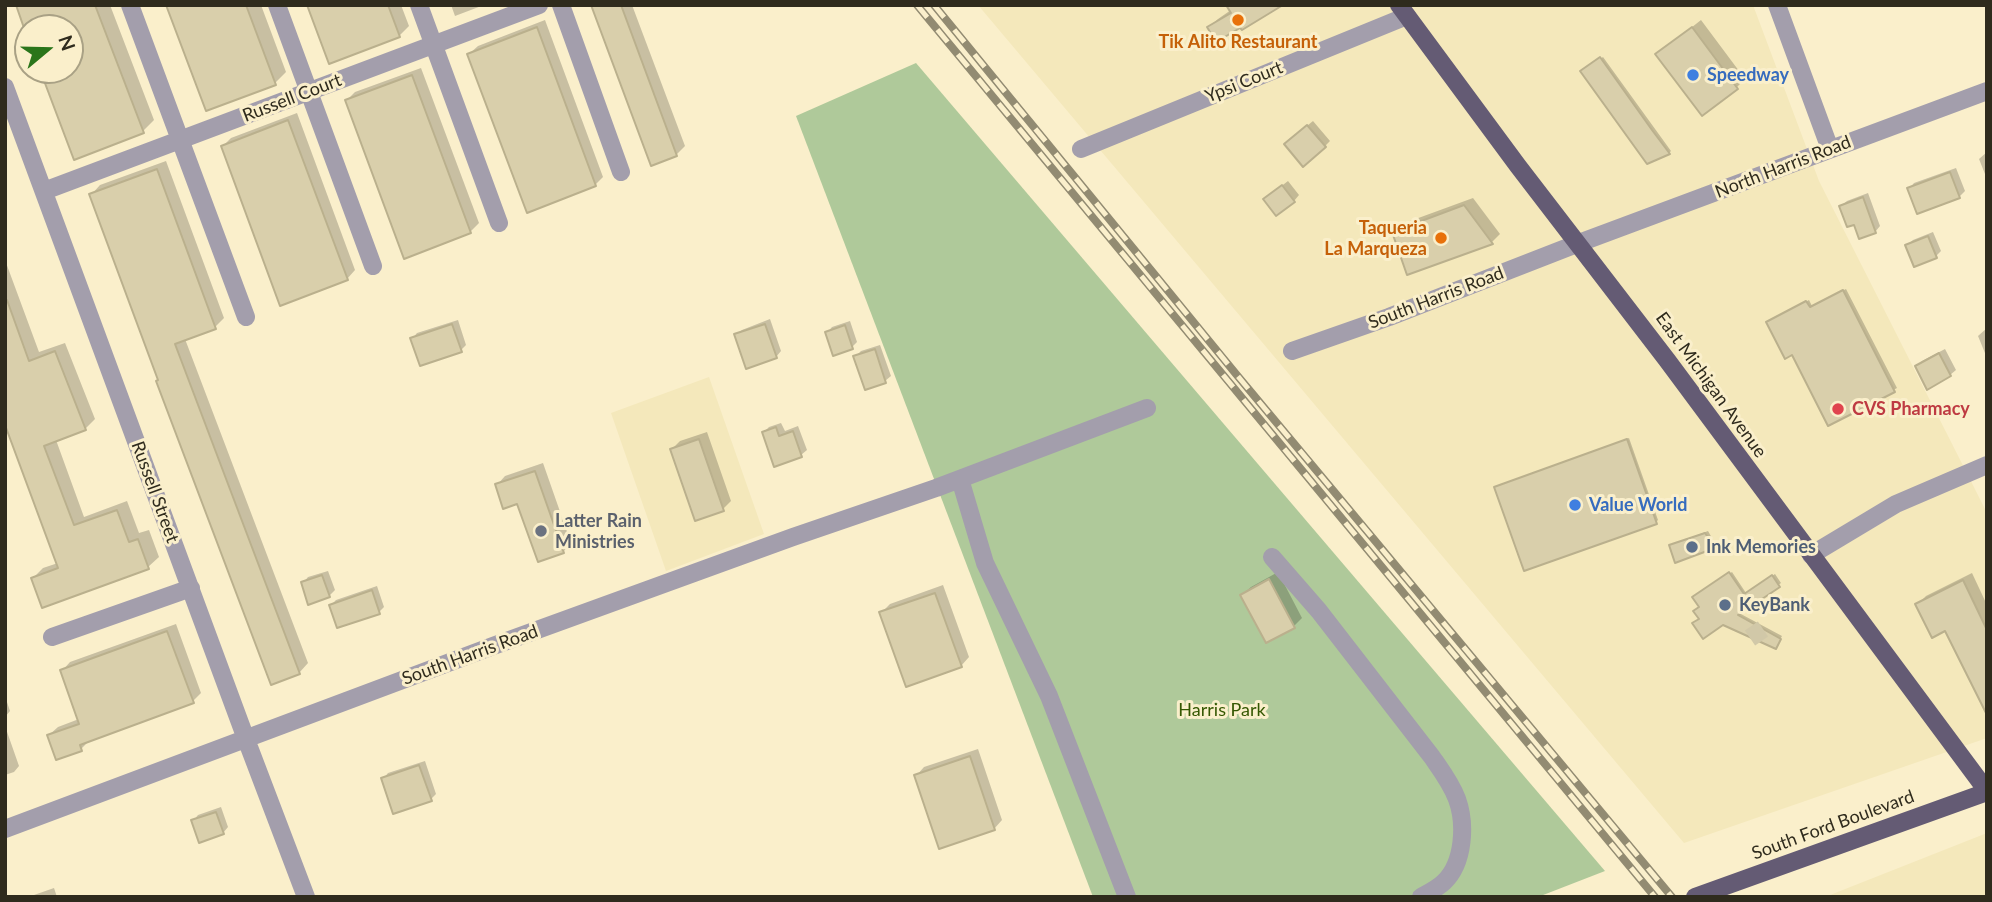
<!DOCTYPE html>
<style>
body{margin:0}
#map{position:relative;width:1992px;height:902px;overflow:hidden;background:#faefcb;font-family:Lato,sans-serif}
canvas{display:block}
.frame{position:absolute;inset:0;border:7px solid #2f2b1d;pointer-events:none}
.north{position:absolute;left:14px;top:14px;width:70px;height:70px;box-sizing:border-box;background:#faefcb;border:2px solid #a9a185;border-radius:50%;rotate:71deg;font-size:19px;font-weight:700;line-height:28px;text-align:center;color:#2f2b1d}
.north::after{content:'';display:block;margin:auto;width:24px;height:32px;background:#2a751a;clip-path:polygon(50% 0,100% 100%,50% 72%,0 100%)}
</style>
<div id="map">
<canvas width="1992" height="902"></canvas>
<div class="frame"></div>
<div class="north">N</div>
</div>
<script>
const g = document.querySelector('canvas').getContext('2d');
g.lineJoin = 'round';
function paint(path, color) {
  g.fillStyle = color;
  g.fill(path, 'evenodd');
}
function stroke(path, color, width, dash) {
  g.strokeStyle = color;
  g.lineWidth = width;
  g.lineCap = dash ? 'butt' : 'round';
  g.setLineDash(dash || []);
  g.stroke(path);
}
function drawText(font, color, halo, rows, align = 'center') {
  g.font = font + ' Lato,sans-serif';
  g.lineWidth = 6;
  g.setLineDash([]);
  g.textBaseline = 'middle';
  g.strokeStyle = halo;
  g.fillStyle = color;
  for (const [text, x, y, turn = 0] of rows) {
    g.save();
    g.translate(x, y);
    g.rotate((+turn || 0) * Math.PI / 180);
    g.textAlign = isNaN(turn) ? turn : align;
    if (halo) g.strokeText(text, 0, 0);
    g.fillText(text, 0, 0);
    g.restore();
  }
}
paint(new Path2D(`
 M978,5H1753L1819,181L1987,513V738L1684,843Z
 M709,377L764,534L666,571L611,413Z
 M1987,833V897H1825Z`), '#f4e8bb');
paint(new Path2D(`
 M916,63L1605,871L1538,897H1093L796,116Z`), '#afc99a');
paint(new Path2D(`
 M18,5H110L154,120L143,131L42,70H70V28H28V33Z
 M168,5H261L286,72L275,83Z
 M309,5H401L409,26L399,36Z
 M451,5H484L455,16Z
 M597,5H632L685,146L676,155Z
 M1231,10L1242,28L1209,27L1218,19Z
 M545,20L603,177L595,185L469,54L478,46Z
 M1701,20L1745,79L1737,87L1658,54Z
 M1603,57L1671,151L1669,153L1585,70Z
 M421,68L479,223L470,232L347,100L355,92Z
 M297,113L355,270L347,279L223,146L231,138Z
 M1313,121L1330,141L1325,146L1291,139Z
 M1987,152V179L1979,159Z
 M166,161L224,318L215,327L185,339L308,663L299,673L159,380L91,195L100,185Z
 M1956,168L1965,191L1959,197L1909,189L1914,183Z
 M1288,181L1299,195L1294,201L1271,194Z
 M1868,193L1880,226L1875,232L1855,223L1841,206L1847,201Z
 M1473,198L1500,234L1492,242L1408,273L1394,232L1402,224Z
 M1933,232L1941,251L1936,256L1907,245L1913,240Z
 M5,260L39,352L65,343L95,419L85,429L56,440L84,517L127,501L139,533L149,530L159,557L148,567L43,606L33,578L43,568L58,563L5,408Z
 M1846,289L1897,388L1829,424L1793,353L1768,322L1809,300L1812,306Z
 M770,319L781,351L776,357L736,335L742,330Z
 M458,320L466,345L461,350L412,339L417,333Z
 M850,321L857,342L852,347L827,333L832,327Z
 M1987,328V358L1978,336Z
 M880,345L891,376L885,381L855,357L861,351Z
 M1945,349L1956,370L1950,375L1917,366L1922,361Z
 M781,423L785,431L798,426L807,450L801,455L764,432L769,427Z
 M707,432L731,501L723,509L672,449L680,441Z
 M1629,438L1658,520L1656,522L1496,487Z
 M543,463L571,543L563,552L518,502L497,485L505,476Z
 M1708,531L1716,545L1714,547L1671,545Z
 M328,571L335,590L329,596L303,583L308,577Z
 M1278,572L1302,618L1294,626L1242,595L1251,587Z
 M1732,572L1746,593L1775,574L1781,583L1739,613L1782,636L1777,645L1723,623L1700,619L1701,607L1697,595Z
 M1972,573L1987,605V692L1946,629L1918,604L1926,596Z
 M943,585L969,657L961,666L881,613L890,604Z
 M377,586L384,607L379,612L331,605L336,600Z
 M176,624L201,693L193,701L89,741L81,749L49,735L58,727L79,719L62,671L70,662Z
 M5,696L10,711L5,717Z
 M5,726L19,766L14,772L5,775Z
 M978,749L1002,820L994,829L916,776L924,767Z
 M425,761L436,794L431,799L383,779L388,773Z
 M221,807L228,827L223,833L193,821L198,815Z
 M54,888L57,897H32L34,895Z`), '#0003');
const building = new Path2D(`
 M16,5H95L144,133L74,160L40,70H70V28H24Z
 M166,5H246L276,85L206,111Z
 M307,5H388L400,37L329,64Z
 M591,5H621L677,156L651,166Z
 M1226,5H1283L1242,30L1240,28L1216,42L1207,27L1231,13Z
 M537,27L596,186L527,213L467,54Z
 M1692,27L1738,89L1702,116L1655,54Z
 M1600,57L1652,130L1670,154L1647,164L1580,71Z
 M412,75L471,233L404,259L345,100Z
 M288,120L348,280L280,306L221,146Z
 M1307,125L1326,147L1303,167L1284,144Z
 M157,169L216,329L175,344L300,674L271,685L156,381L158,380L89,194Z
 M1950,172L1960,198L1917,214L1907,188Z
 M1282,185L1295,202L1276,216L1263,199Z
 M1863,197L1876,233L1859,239L1854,225L1847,227L1839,206Z
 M1464,205L1493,244L1407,275L1392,232Z
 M1928,236L1937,258L1914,267L1905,245Z
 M1843,290L1895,392L1828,426L1792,355L1785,359L1766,322L1806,301L1810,307Z
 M7,300L29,361L55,351L86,430L44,446L74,525L117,510L129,542L138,539L149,569L42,608L31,578L58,568L5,425V301Z
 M452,324L462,352L420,366L410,338Z
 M765,324L777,358L746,369L734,334Z
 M845,325L853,349L833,356L825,332Z
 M875,349L886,383L865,390L853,356Z
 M1939,353L1951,376L1927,390L1915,366Z
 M776,427L779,436L793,431L802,457L774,467L762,432Z
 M699,439L724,511L695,521L670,449Z
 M1627,439L1657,524L1524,571L1494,487Z
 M535,471L564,553L538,562L517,504L503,509L495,484Z
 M1705,533L1715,548L1675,563L1669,545Z
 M1729,572L1744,594L1772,575L1780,587L1738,615L1781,639L1776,649L1723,625L1703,639L1692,623L1699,619L1693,611L1699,607L1692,597Z
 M322,575L330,597L308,605L301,582Z
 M1269,579L1295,628L1266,643L1240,595Z
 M1963,580L1987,630V715L1945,631L1932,638L1915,604Z
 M372,590L380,614L337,628L329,605Z
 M935,593L962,667L906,687L879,612Z
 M167,631L194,703L80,745L82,751L56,760L47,735L79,724L60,670Z
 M970,756L995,830L939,849L914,775Z
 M419,765L432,801L393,814L381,778Z
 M216,812L224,834L199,843L191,820Z`);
paint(building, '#d9cfab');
stroke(building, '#bab08d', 2);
stroke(new Path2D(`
 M1750,638L1763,629`), '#d1c8a8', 18, [18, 9]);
stroke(new Path2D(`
 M130,5L246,317
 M277,5L373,266
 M419,5L499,223
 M561,5L621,172
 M1777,5L1830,149
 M5,87L246,739L306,897
 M1081,149L1407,16
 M44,191L539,5
 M1292,351L1389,317L1579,243L1987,91
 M960,479L985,563L1049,696L1127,897
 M1811,555L1896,504L1987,465
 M1272,557L1319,611L1432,757C1441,770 1451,783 1457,799C1466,824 1464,863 1444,882C1438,888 1428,893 1421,897
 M52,637L191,588
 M5,829L493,646L793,537L936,488L1147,408`), '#a39eac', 18);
stroke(new Path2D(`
 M1399,5L1518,166L1667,360L1987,791
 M1695,897L1987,792`), '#645b74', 18);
const rail = new Path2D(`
 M917,5L1655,897
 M934,5L1236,374L1672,897`);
stroke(rail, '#928b72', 8);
stroke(rail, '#faefcb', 5, [16]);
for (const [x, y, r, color] of [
 [1238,20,7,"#e8710a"],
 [1693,75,7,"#3f7fe0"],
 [1441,238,7,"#e8710a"],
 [1838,409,7,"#e0444e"],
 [1575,505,7,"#3f7fe0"],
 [541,531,7,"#6b7280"],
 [1692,547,7,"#5c6f8a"],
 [1725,605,7,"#5c6f8a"]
]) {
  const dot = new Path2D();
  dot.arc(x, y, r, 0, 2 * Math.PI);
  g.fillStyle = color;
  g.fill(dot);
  stroke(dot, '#faefcb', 2.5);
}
drawText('bold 18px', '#c56008', '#faefcb', [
 ["Tik Alito Restaurant",1238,42],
 ["Taqueria",1427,228,"right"],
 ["La Marqueza",1427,249,"right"]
]);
drawText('bold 18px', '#366cbe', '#faefcb', [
 ["Speedway",1707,75],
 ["Value World",1589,505]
], 'left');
drawText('18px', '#2f2b1d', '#faefcb', [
 ["Ypsi Court",1244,82,-22],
 ["Russell Court",292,98,-21],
 ["North Harris Road",1783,167,-21],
 ["South Harris Road",1436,298,-21],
 ["East Michigan Avenue",1711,385,54],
 ["Russell Street",155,492,70],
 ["South Harris Road",470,655,-20],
 ["South Ford Boulevard",1833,825,-20]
]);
drawText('bold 18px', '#be3a42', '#faefcb', [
 ["CVS Pharmacy",1852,409]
], 'left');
drawText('bold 18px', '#5b616d', '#faefcb', [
 ["Latter Rain",555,521],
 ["Ministries",555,542]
], 'left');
drawText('bold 18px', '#4e5e75', '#faefcb', [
 ["Ink Memories",1706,547],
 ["KeyBank",1739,605]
], 'left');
drawText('18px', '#355802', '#faefcb', [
 ["Harris Park",1222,710]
]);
</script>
